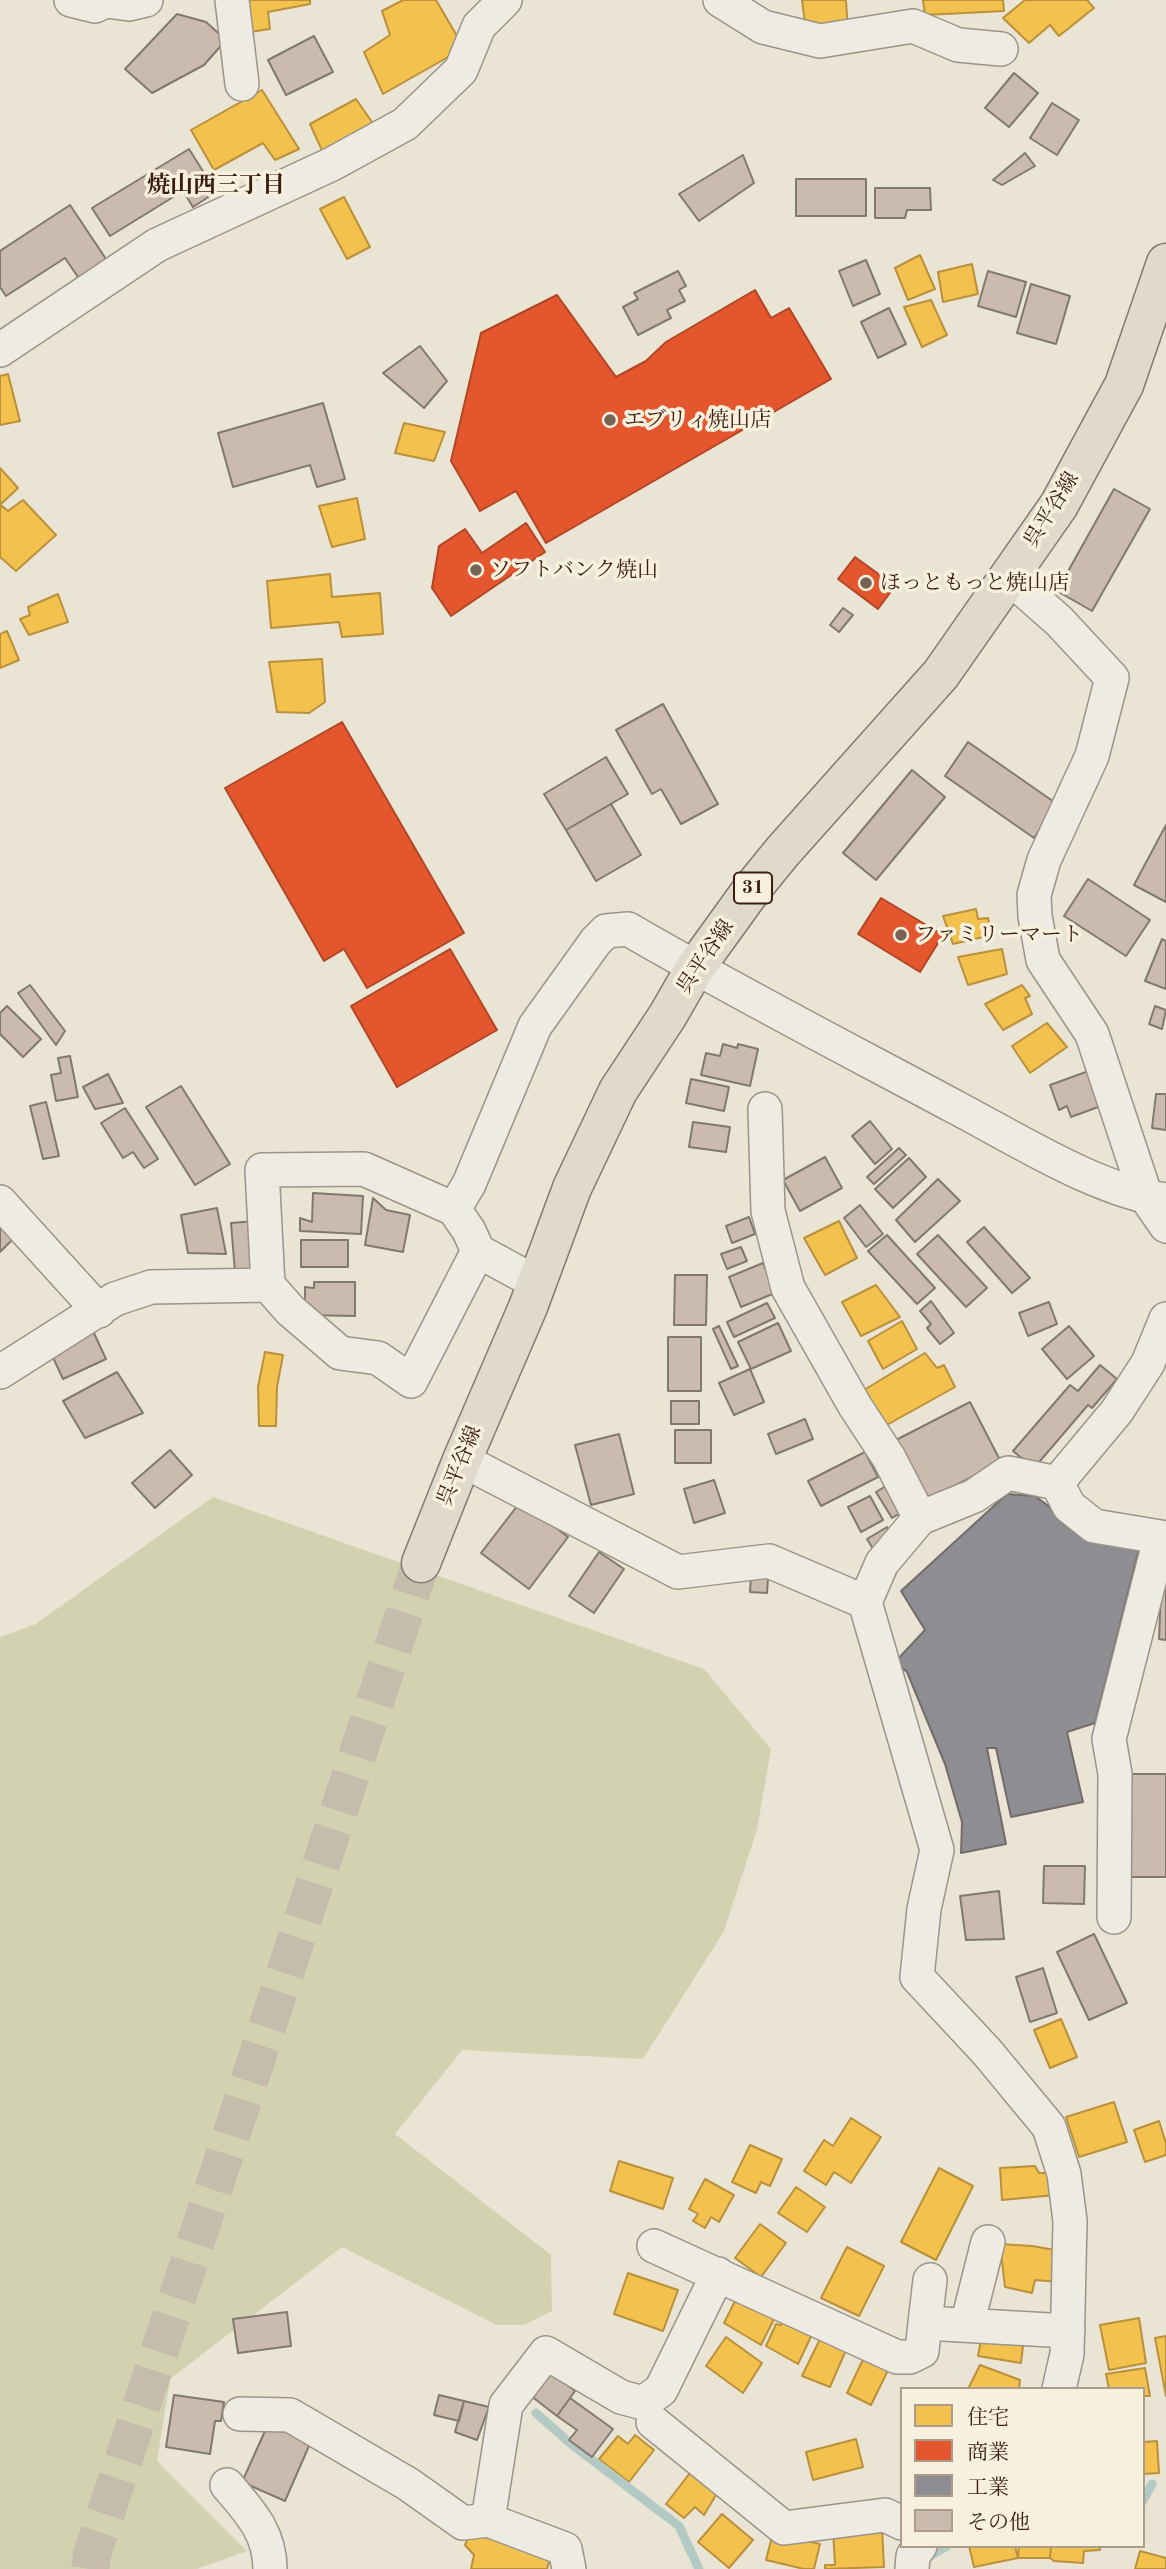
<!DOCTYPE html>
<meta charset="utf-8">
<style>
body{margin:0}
#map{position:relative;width:1166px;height:2569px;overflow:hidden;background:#e9e4d3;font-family:"Old Standard TT","Noto Serif JP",serif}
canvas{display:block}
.legend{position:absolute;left:900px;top:2387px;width:245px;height:161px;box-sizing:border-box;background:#f6f0dd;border:2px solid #ab9c8b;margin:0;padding:9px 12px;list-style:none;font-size:21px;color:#3a1d0f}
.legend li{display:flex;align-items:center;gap:14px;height:35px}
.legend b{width:35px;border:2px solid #ab9c8b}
</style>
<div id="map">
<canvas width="1166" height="2569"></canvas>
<ul class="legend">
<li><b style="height:19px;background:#f2c14e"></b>住宅</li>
<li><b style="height:19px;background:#e4572e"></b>商業</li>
<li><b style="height:19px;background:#8d8d92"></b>工業</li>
<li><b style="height:19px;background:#cbbbaf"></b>その他</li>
</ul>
</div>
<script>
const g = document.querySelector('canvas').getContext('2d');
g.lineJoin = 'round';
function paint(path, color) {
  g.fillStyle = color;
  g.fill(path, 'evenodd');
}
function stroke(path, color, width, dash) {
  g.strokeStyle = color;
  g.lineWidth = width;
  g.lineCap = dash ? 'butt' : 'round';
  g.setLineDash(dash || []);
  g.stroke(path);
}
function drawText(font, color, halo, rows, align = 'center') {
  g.font = font + ' "Old Standard TT","Noto Serif JP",serif';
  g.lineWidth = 7;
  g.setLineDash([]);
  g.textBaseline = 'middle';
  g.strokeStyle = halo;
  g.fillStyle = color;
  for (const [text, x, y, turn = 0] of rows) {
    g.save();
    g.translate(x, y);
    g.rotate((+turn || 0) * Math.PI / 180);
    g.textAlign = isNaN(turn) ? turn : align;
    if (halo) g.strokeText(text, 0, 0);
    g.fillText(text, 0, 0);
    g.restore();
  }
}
paint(new Path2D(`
 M213,1497L704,1669L771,1749L757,1830L723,1933L643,2059L462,2050L395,2134L551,2255L552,2311L524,2325H497L342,2247L170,2379L157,2461L247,2551L197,2569H0V1637L36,1624Z`), '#d2d2b0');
const homes = new Path2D(`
 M238,0H310V4L268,12L270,29L243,33Z
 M403,0H436L464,48L383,94L364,52L390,35L382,11Z
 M802,0H846L848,32L806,31Z
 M923,0H1003L1004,11L925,15Z
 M1025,0H1087L1094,8L1059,36L1050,25L1029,43L1003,18Z
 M262,90L299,149L275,160L263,143L214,170L191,130Z
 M356,99L379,132L325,157L310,124Z
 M344,197L370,247L347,259L320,209Z
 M920,255L935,289L908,300L895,268Z
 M972,264L978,294L943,302L938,272Z
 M931,300L947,335L922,347L904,307Z
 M8,374L20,421L0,425V376Z
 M404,423L445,432L434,461L395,453Z
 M0,468L18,488L0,505Z
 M357,498L365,539L332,547L319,506Z
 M23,500L56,535L16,571L0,557V508L2,506L8,511Z
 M330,574L332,597L380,593L383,634L342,637L339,622L271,628L267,581Z
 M58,594L68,622L29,635L20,619L30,615L28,607Z
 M7,631L19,660L0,668V634Z
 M322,659L325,702L309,713L277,712L269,662Z
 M976,909L978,919L988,918L992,935L953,944L943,916Z
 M1002,949L1007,974L968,985L958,957Z
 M1022,985L1030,996L1025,998L1032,1014L1003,1030L985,1004Z
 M1047,1023L1067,1047L1030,1073L1012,1046Z
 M839,1221L857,1258L825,1275L804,1238Z
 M876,1285L900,1317L861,1336L842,1302Z
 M902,1321L917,1349L883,1369L868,1341Z
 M265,1352L283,1355L277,1387L276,1426H259L258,1387Z
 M925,1353L937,1368L944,1365L955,1387L885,1426L864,1390Z
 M1061,2019L1077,2057L1050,2068L1034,2030Z
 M1114,2102L1127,2142L1079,2157L1066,2117Z
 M851,2118L881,2137L851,2183L834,2172L826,2185L804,2171L824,2140L833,2146Z
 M1159,2121L1166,2143V2155L1145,2162L1134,2130Z
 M750,2145L782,2159L770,2186L761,2182L756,2193L732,2182Z
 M619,2161L673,2178L663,2209L610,2191Z
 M1035,2166L1039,2173H1052L1055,2195L1002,2200L1000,2168Z
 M939,2168L973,2186L936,2260L901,2242Z
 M705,2179L734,2195L719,2222L711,2217L705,2228L693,2221L698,2214L689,2209Z
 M796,2187L825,2207L807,2232L778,2213Z
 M760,2224L786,2243L761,2277L735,2258Z
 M1000,2244L1032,2246L1061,2251L1059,2282L1035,2280L1032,2293L1005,2287Z
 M847,2247L884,2266L859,2316L821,2298Z
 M628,2273L678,2290L663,2331L614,2314Z
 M738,2295L777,2313L761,2345L724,2323Z
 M788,2312L816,2326L798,2364L766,2346L776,2324L781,2325Z
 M1139,2318L1146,2363L1109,2370L1100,2325Z
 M983,2329L1023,2346L1021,2363L978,2356Z
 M1166,2336V2396L1155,2338Z
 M726,2337L762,2363L743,2393L706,2366Z
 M821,2337L846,2350L830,2387L802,2376Z
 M868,2349L893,2360L871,2405L847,2393Z
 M980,2365L1020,2380L1019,2389H968Z
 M1145,2368L1150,2396H1143V2389H1109L1106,2374Z
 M635,2435L654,2450L629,2482L599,2459L618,2436L628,2444Z
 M856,2439L863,2467L813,2480L806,2452Z
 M1157,2441L1159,2473L1143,2474V2442Z
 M693,2469L719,2490L704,2515L695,2507L684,2518L666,2504Z
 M722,2514L753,2540L729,2568L698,2542Z
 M472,2528L551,2555L547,2569H471L474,2555L465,2545Z
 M882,2528L884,2567L825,2569V2565H835L833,2530Z
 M773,2533L820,2544L814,2569H804L766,2560Z
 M969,2546H1015L1018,2558L974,2567Z
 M1019,2546H1051L1050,2558H1018Z
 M1051,2546H1100V2550L1084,2551L1083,2563L1054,2561L1050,2558Z
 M1140,2551L1166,2558V2569H1135Z`);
paint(homes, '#f2c14e');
stroke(homes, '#bb903b', 2);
const shops = new Path2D(`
 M755,290L771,318L789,308L831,379L546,543L516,491L480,511L451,461L481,333L557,295L616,377L646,361L666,342Z
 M526,523L545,552L451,616L432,588L439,546L465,529L482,553Z
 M855,557L895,586L878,609L838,579Z
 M342,722L464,933L367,988L344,949L324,961L225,788Z
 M881,898L943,935L920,972L858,934Z
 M450,949L497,1030L397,1087L351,1006Z`);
paint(shops, '#e4572e');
stroke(shops, '#b14625', 2);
const industry = new Path2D(`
 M1007,1494L1035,1496L1083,1532L1107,1546L1117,1540L1140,1545L1095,1723L1067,1732L1083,1802L1011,1817L996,1748H987L1006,1844L961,1853L962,1822L945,1764L907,1672L895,1662L925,1630L901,1591Z`);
paint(industry, '#8d8d92');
stroke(industry, '#746b6b', 2);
stroke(new Path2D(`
 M536,2413L571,2444L679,2526L699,2569
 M1143,2501L1152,2484
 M926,2558L947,2546`), '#b2cac3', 9);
const building = new Path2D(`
 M177,14L206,22L226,40L204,65L152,93L125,69Z
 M314,36L333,72L286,95L268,60Z
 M1014,73L1038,93L1009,127L985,108Z
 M1052,103L1079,120L1057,155L1030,138Z
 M189,149L216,192L193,207L183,191L110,236L92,208Z
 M1025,153L1035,166L1002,185L993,180Z
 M743,155L754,183L699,221L679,194Z
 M796,179H866V216H796Z
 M875,188H930L931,210H907L905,218H875Z
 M70,205L108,262L80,280L65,258L6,296L0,287V251Z
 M866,260L880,294L853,306L839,271Z
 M678,271L686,286L679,290L685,301L667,310L671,318L638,335L623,307L638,299L634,293Z
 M988,271L1026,282L1016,317L978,306Z
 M1031,284L1070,296L1056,344L1017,333Z
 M889,308L906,344L878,358L861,322Z
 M420,346L447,381L424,408L383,373Z
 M323,403L345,479L317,487L310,465L233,487L218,433Z
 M1114,489L1150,509L1092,611L1057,591Z
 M843,608L853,615L839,632L830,625Z
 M663,704L718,804L681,824L661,789L652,794L616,730Z
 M968,742L1057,804L1034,838L945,776Z
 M606,757L628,794L566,830L544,794Z
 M912,770L945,797L876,880L843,853Z
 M611,804L641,855L596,881L566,830Z
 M1166,825V902L1134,885Z
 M1088,879L1150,920L1126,956L1064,916Z
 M1162,939L1166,941V989L1145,981Z
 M30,985L65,1031L56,1045L18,993Z
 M7,1006L41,1039L23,1057L0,1034V1013Z
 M1155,1006L1166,1010L1162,1029L1149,1024Z
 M723,1044L737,1048L738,1044L758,1049L750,1086L701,1075L706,1053L720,1056Z
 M70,1056L78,1097L56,1101L51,1075L61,1073L58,1058Z
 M1097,1068L1109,1103L1071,1117L1067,1106L1059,1110L1050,1085Z
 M108,1074L123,1103L95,1109L83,1087Z
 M691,1079L729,1087L724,1111L686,1103Z
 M181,1086L230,1164L195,1185L146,1107Z
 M1156,1094H1166V1130L1152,1128Z
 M46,1102L59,1156L43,1159L30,1106Z
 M125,1108L158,1159L144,1168L133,1152L123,1158L101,1123Z
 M870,1121L892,1149L875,1164L852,1136Z
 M693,1122L730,1127L726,1152L689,1147Z
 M899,1148L906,1155L874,1184L867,1177Z
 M825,1157L842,1188L800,1211L783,1180Z
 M909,1158L926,1177L893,1208L875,1189Z
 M938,1179L960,1201L915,1242L896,1220Z
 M313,1193L363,1196L361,1234L300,1231V1218L312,1222Z
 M373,1198L386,1210L410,1215L403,1252L365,1245Z
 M860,1205L883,1234L866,1247L844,1218Z
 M217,1208L226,1254L188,1253L181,1215Z
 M749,1217L755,1234L732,1243L726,1226Z
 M255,1221L260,1270L235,1272L231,1223Z
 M0,1225L13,1239L0,1252Z
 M984,1227L1030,1278L1012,1293L967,1242Z
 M887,1235L935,1288L917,1304L868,1251Z
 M938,1235L987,1288L966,1307L917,1254Z
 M301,1240H348V1267H301Z
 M741,1247L747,1261L727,1269L721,1254Z
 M763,1263L775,1293L741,1307L729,1277Z
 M675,1275H707L706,1325H674Z
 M314,1282H355V1316L305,1315V1287L314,1288Z
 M931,1301L954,1333L940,1344L927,1328L931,1324L920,1311Z
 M1049,1302L1057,1324L1028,1336L1019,1313Z
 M767,1303L775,1318L734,1337L727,1322Z
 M778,1323L791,1351L751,1369L738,1342Z
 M719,1326L738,1366L731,1369L713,1329Z
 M1069,1326L1094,1356L1067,1379L1042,1349Z
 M93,1331L106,1359L63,1379L50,1351Z
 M668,1337H701V1391H668Z
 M1100,1365L1117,1379L1092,1408L1088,1405L1034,1468L1013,1451L1070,1385L1078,1391Z
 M750,1369L764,1402L734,1415L719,1383Z
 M117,1372L143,1413L85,1438L63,1401Z
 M671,1401H699V1424H671Z
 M970,1402L1001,1462L925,1501L894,1441Z
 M805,1419L813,1439L776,1454L768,1434Z
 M675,1430H711V1463H675Z
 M619,1434L634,1494L591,1505L575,1445Z
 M170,1450L192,1475L155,1508L132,1483Z
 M865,1452L878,1477L821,1506L808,1481Z
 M714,1480L725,1513L694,1523L684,1489Z
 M891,1483L907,1509L892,1518L876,1492Z
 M870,1496L883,1520L861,1532L848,1507Z
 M521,1501L568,1537L529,1589L481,1553Z
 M887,1527L894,1540L875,1552L867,1539Z
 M599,1552L624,1569L594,1613L569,1596Z
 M751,1576L768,1578L767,1593L750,1592Z
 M1161,1589H1166V1640L1159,1639Z
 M1129,1774H1166V1877H1129Z
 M1044,1866H1085L1084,1904L1043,1903Z
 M999,1891L1004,1939L966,1940L960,1896Z
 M1094,1934L1127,2003L1089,2020L1057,1952Z
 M1043,1968L1057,2013L1030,2022L1016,1977Z
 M287,2312L291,2346L238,2353L233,2319Z
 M545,2367L575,2391L557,2416L526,2392Z
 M174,2395L224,2402L221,2421H215L210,2454L166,2447Z
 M439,2395L464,2401L459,2421L434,2415Z
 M570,2398L613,2429L592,2457L569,2440L577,2430L557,2416Z
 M464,2401L489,2407L477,2440L455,2432Z
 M270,2420L312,2439L285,2501L242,2482Z`);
paint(building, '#cbbbaf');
stroke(building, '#81796f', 2);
stroke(new Path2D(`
 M90,2569L92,2555L421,1563`), '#c6bcac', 38, [38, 19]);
const minor = new Path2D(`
 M71,0L95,6L107,0
 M232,0L242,84
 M720,0L763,27L820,41L913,26L958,45L1001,49
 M106,1L129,4L146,0
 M0,350L157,245L332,164L405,124L461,70L479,26L505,0
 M1009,577L1059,621L1112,678L1092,756L1044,860L1034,895L1035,916L1043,960L1092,1034L1146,1197L1166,1226
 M765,1109L768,1211L788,1288L855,1406L889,1458L920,1518
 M0,1202L99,1311
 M478,1251L537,1283
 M268,1285L290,1310L340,1353L378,1358L411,1381L478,1251L469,1231L454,1209
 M0,1372L115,1299L151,1287L268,1285L262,1170L364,1169L454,1209L469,1184L535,1026L596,941L606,931L628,929C736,992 847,1049 957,1108C1016,1139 1100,1192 1166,1200
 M462,1460L678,1572L769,1561L865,1602
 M1057,1483L1008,1473L974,1496L920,1518L882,1563L865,1602L937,1850L924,1909L917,1977L987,2052L1049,2127L1064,2174L1070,2221L1067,2354L1059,2389
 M1057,1483L1117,1411L1148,1363L1166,1319
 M1057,1483L1069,1506L1094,1526L1166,1538
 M1114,1917L1115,1774L1109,1739L1160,1539
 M654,2246L897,2357H910L922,2351L925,2323L1068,2331
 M925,2323L930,2280
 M967,2325L988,2242
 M240,2414L290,2415L408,2484L463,2523L488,2520L565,2549L569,2569
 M653,2422L784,2528L885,2515L902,2523
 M227,2485C249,2511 270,2532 270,2569
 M488,2520L506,2405L546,2353L621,2397L643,2403L661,2390L718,2274
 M912,2569L913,2556L920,2546`);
const major = new Path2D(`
 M421,1563L462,1460L528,1307L572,1188L618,1091L668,1015L695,968L752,889L783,851L941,674L1059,505L1124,385L1166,263`);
stroke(minor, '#9a9489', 36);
stroke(major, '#81796f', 41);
stroke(minor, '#edebe2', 33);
stroke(major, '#e0dacd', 38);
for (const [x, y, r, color] of [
 [610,420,7,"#776354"],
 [476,570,7,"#776354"],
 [866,583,7,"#776354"],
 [901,935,7,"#776354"]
]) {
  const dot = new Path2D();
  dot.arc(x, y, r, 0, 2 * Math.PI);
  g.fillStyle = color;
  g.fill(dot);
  stroke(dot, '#f6f0dd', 2.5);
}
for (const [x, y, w] of [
 [753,888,38]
]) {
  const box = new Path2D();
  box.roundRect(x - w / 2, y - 15.5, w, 31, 5);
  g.fillStyle = '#f6f0dd';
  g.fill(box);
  stroke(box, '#3a1d0f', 2);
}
drawText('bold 19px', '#3a1d0f', null, [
 ["31",753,888]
]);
drawText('21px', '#3a1d0f', '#f6f0dd', [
 ["エブリィ焼山店",624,420],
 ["ソフトバンク焼山",490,570],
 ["ほっともっと焼山店",880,583],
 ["ファミリーマート",915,935]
], 'left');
drawText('21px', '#3a1d0f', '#f6f0dd', [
 ["呉平谷線",1052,510,-58],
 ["呉平谷線",706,957,-56],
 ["呉平谷線",460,1466,-68]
]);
drawText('bold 23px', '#3a1d0f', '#f6f0dd', [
 ["焼山西三丁目",216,186]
]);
</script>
